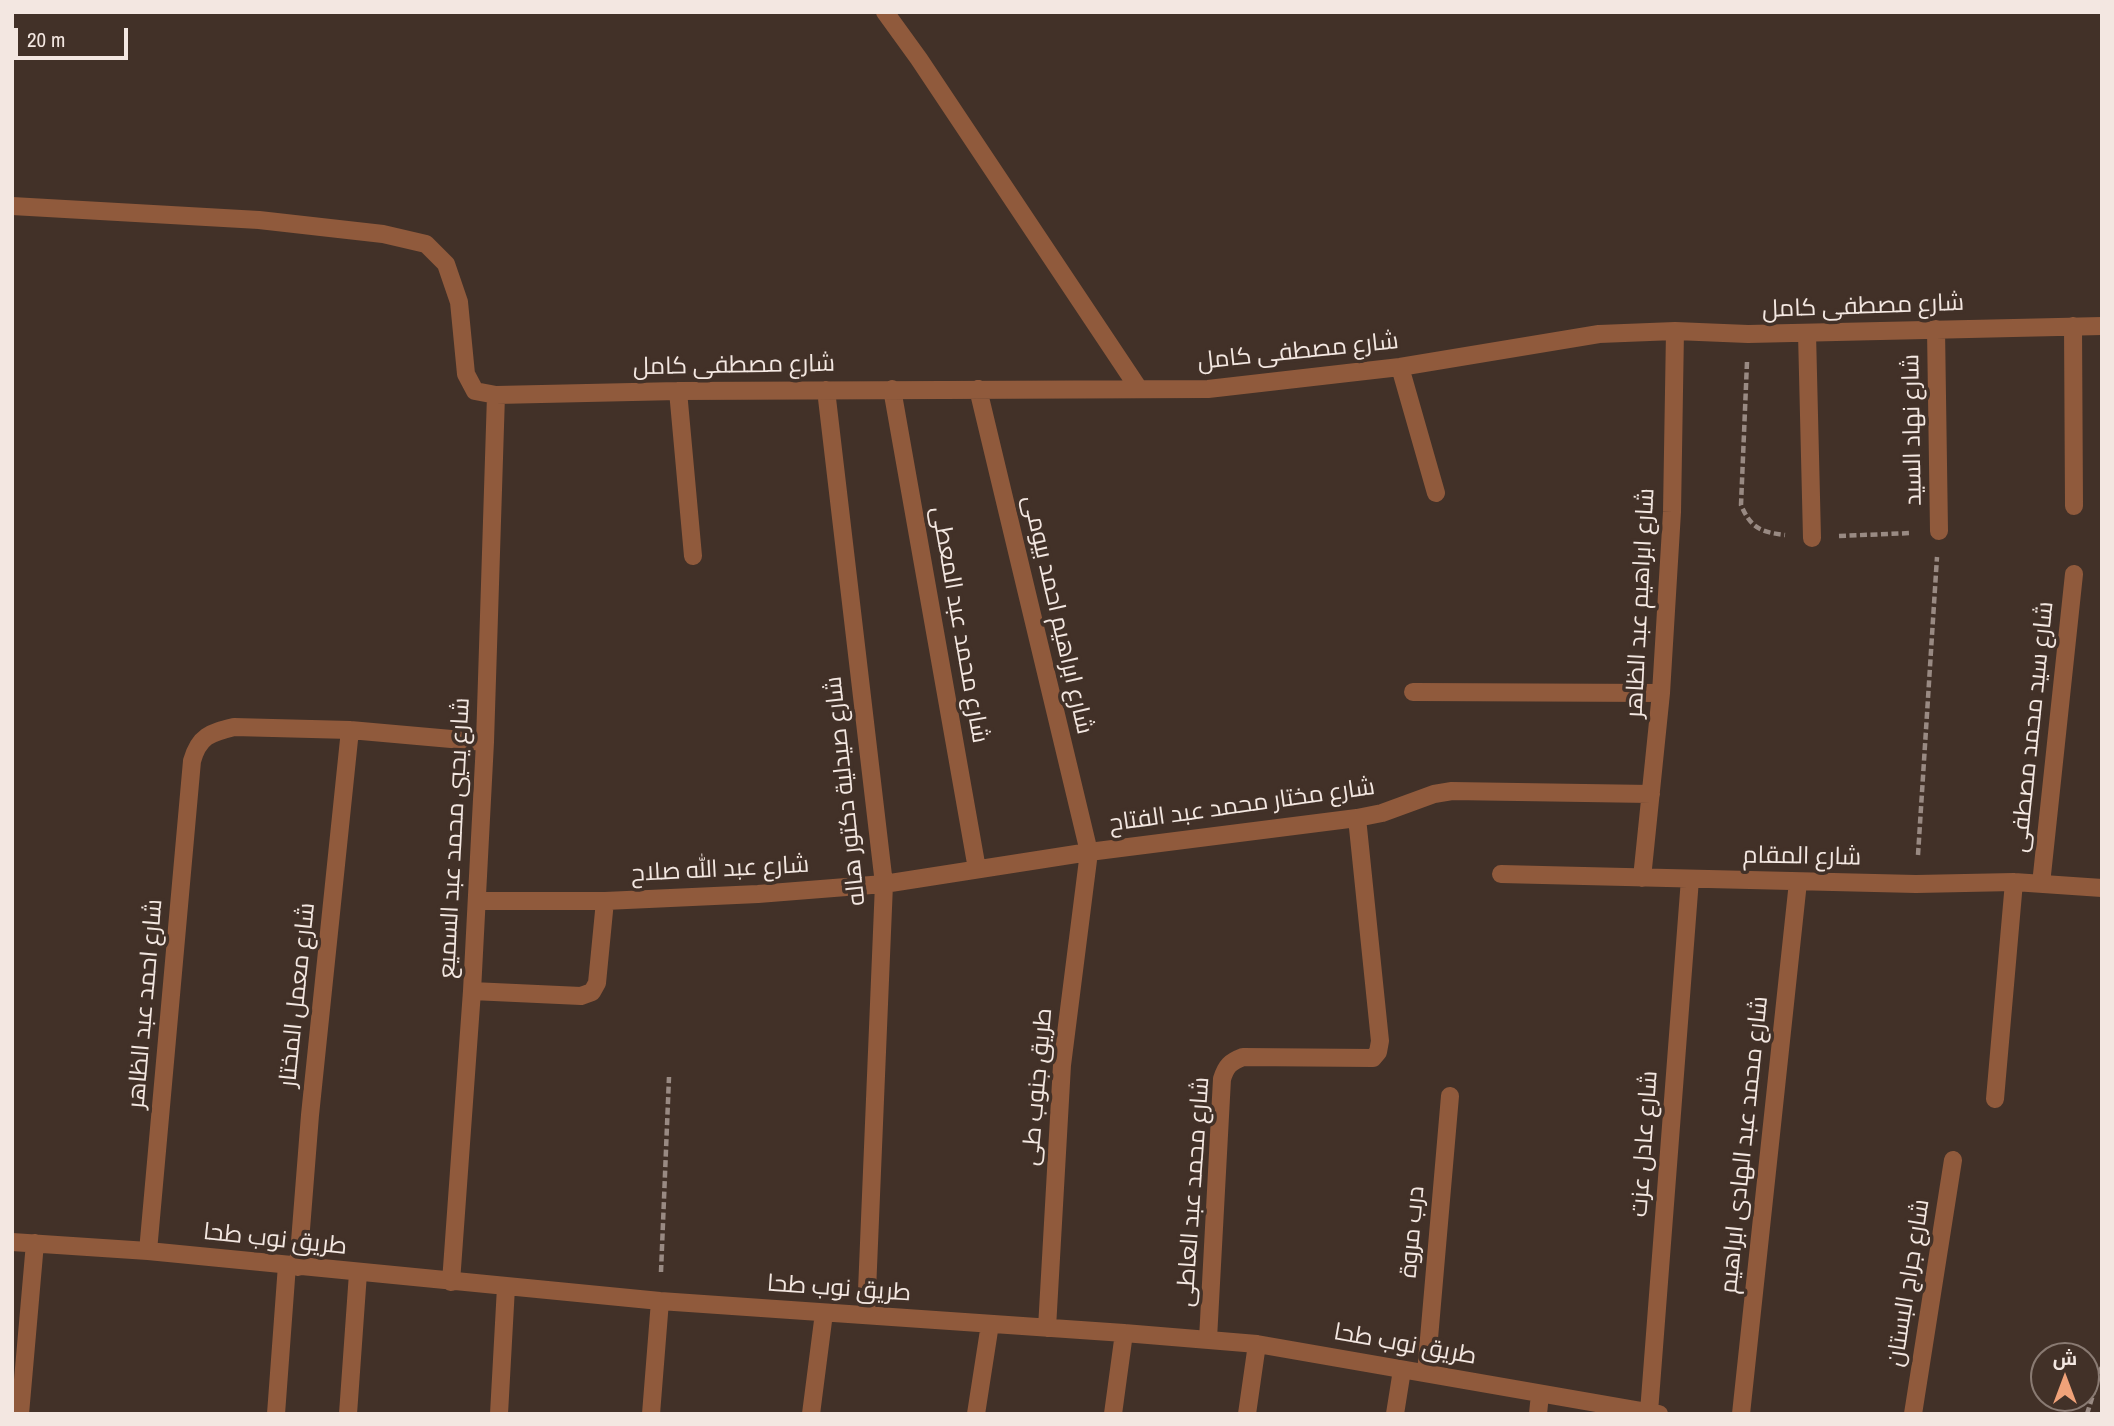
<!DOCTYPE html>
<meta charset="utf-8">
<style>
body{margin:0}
#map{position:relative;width:2114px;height:1426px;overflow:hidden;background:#423128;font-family:"Archivo Narrow",Cairo,sans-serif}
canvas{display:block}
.frame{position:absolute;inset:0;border:14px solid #f3e7e1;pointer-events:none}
.north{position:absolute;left:2030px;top:1342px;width:70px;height:70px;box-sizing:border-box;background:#423128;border:2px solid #897a72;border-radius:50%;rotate:0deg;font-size:19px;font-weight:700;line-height:28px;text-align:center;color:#f3e7e1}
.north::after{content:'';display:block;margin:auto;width:24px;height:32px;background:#f0a279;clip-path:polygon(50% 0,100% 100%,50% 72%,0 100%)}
.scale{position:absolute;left:14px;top:28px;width:114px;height:32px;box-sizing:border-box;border:4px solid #f3e7e1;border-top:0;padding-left:9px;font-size:21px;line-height:24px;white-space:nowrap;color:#f3e7e1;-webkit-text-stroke:5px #423128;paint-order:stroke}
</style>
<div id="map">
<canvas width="2114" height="1426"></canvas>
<div class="frame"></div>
<div class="north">ش</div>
<div class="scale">20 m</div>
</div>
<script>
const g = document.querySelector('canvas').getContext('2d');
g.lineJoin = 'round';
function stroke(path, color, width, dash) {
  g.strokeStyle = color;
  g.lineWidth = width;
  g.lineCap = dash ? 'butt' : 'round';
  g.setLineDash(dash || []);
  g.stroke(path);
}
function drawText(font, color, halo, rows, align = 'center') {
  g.font = font + ' "Archivo Narrow",Cairo,sans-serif';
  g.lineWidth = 7;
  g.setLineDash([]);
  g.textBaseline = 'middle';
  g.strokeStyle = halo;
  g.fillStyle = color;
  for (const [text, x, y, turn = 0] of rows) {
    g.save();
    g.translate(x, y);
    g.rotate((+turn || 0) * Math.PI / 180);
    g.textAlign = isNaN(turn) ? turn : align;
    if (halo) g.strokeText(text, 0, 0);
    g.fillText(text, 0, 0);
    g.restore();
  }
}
stroke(new Path2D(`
 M1747,362L1741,505C1751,528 1760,532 1785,535
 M1839,536L1911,533
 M1918,855L1937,557
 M661,1272L669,1077
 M2087,1414L2102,1366`), '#998a83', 4.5, [7, 3.5]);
stroke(new Path2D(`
 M885,12L919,59L1139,389
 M12,206L259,220L383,234L426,244L446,264L459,302L466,374L475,391L496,395L678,391L1208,389L1400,367L1599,334L1675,331L1748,334L2102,326
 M2073,326L2074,506
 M1936,329L1939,531
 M1807,333L1812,538
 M1400,367L1436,493
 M892,389L977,869
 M978,389L1089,852L1062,1065L1047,1328
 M826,390L884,884L866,1315
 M678,391L693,556
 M1413,692L1661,693
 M1501,874L1916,884L2014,882L2102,888
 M1642,878L1661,693L1672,512L1675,331
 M2041,884L2074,574
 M477,901H605L758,894L884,884L1089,852L1357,818L1382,813L1434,794L1452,791L1651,794
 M472,991L581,996L592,992L597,983L605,901
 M1995,1099L2014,882
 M12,1242L148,1251L660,1301L1124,1333L1257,1344L1659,1414
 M148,1251L192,761C199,736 210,733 234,727L350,730L485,742
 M298,1267L310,1115L350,730
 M451,1282L472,991L485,742L496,395
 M1208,1339L1222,1079C1226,1066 1230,1062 1243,1057L1373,1058L1378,1052L1380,1041L1357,818
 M1426,1373L1450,1096
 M1649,1412L1690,879
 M20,1414L35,1243
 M276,1414L287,1265
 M348,1414L358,1273
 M499,1414L506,1287
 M651,1414L660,1301
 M811,1414L824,1313
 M976,1414L990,1324
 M1113,1414L1124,1333
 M1247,1414L1257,1344
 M1395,1414L1402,1370
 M1538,1414L1540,1394
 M1741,1414L1798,882
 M1913,1414L1953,1160`), '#905a3c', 18);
drawText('24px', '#f3e7e1', '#423128', [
 ["شارع مصطفى كامل",1863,307,-2],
 ["شارع مصطفى كامل",1298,352,-6],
 ["شارع مصطفى كامل",734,366,-1],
 ["شارع نهاد السيد",1913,430,-91],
 ["شارع ابراهيم عبد الظاهر",1641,603,-87],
 ["شارع ابراهيم احمد بيومى",1057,615,77],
 ["شارع محمد عبد المعطى",959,625,80],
 ["شارع سيد محمد مصطفى",2033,727,-84],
 ["شارع صيدلية دكتور هاله",846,791,-96],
 ["شارع مختار محمد عبد الفتاح",1242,806,-8],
 ["شارع يحيي محمد عبد السميع",455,838,-87],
 ["شارع المقام",1802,857,1],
 ["شارع عبد الله صلاح",720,870,-3],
 ["شارع معمل المختار",298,995,-84],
 ["شارع احمد عبد الظاهر",146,1004,-85],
 ["طريق جنوب طى",1038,1087,-85],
 ["شارع عادل عزت",1645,1144,-86],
 ["شارع محمد عبد الهادى ابراهيم",1745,1145,-84],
 ["شارع محمد عبد العاطى",1194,1192,-86],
 ["درب مروة",1413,1232,-85],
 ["طريق نوب طحا",275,1240,6],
 ["شارع جراج البستان",1909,1283,-81],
 ["طريق نوب طحا",839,1289,4],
 ["طريق نوب طحا",1405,1345,10]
]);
</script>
